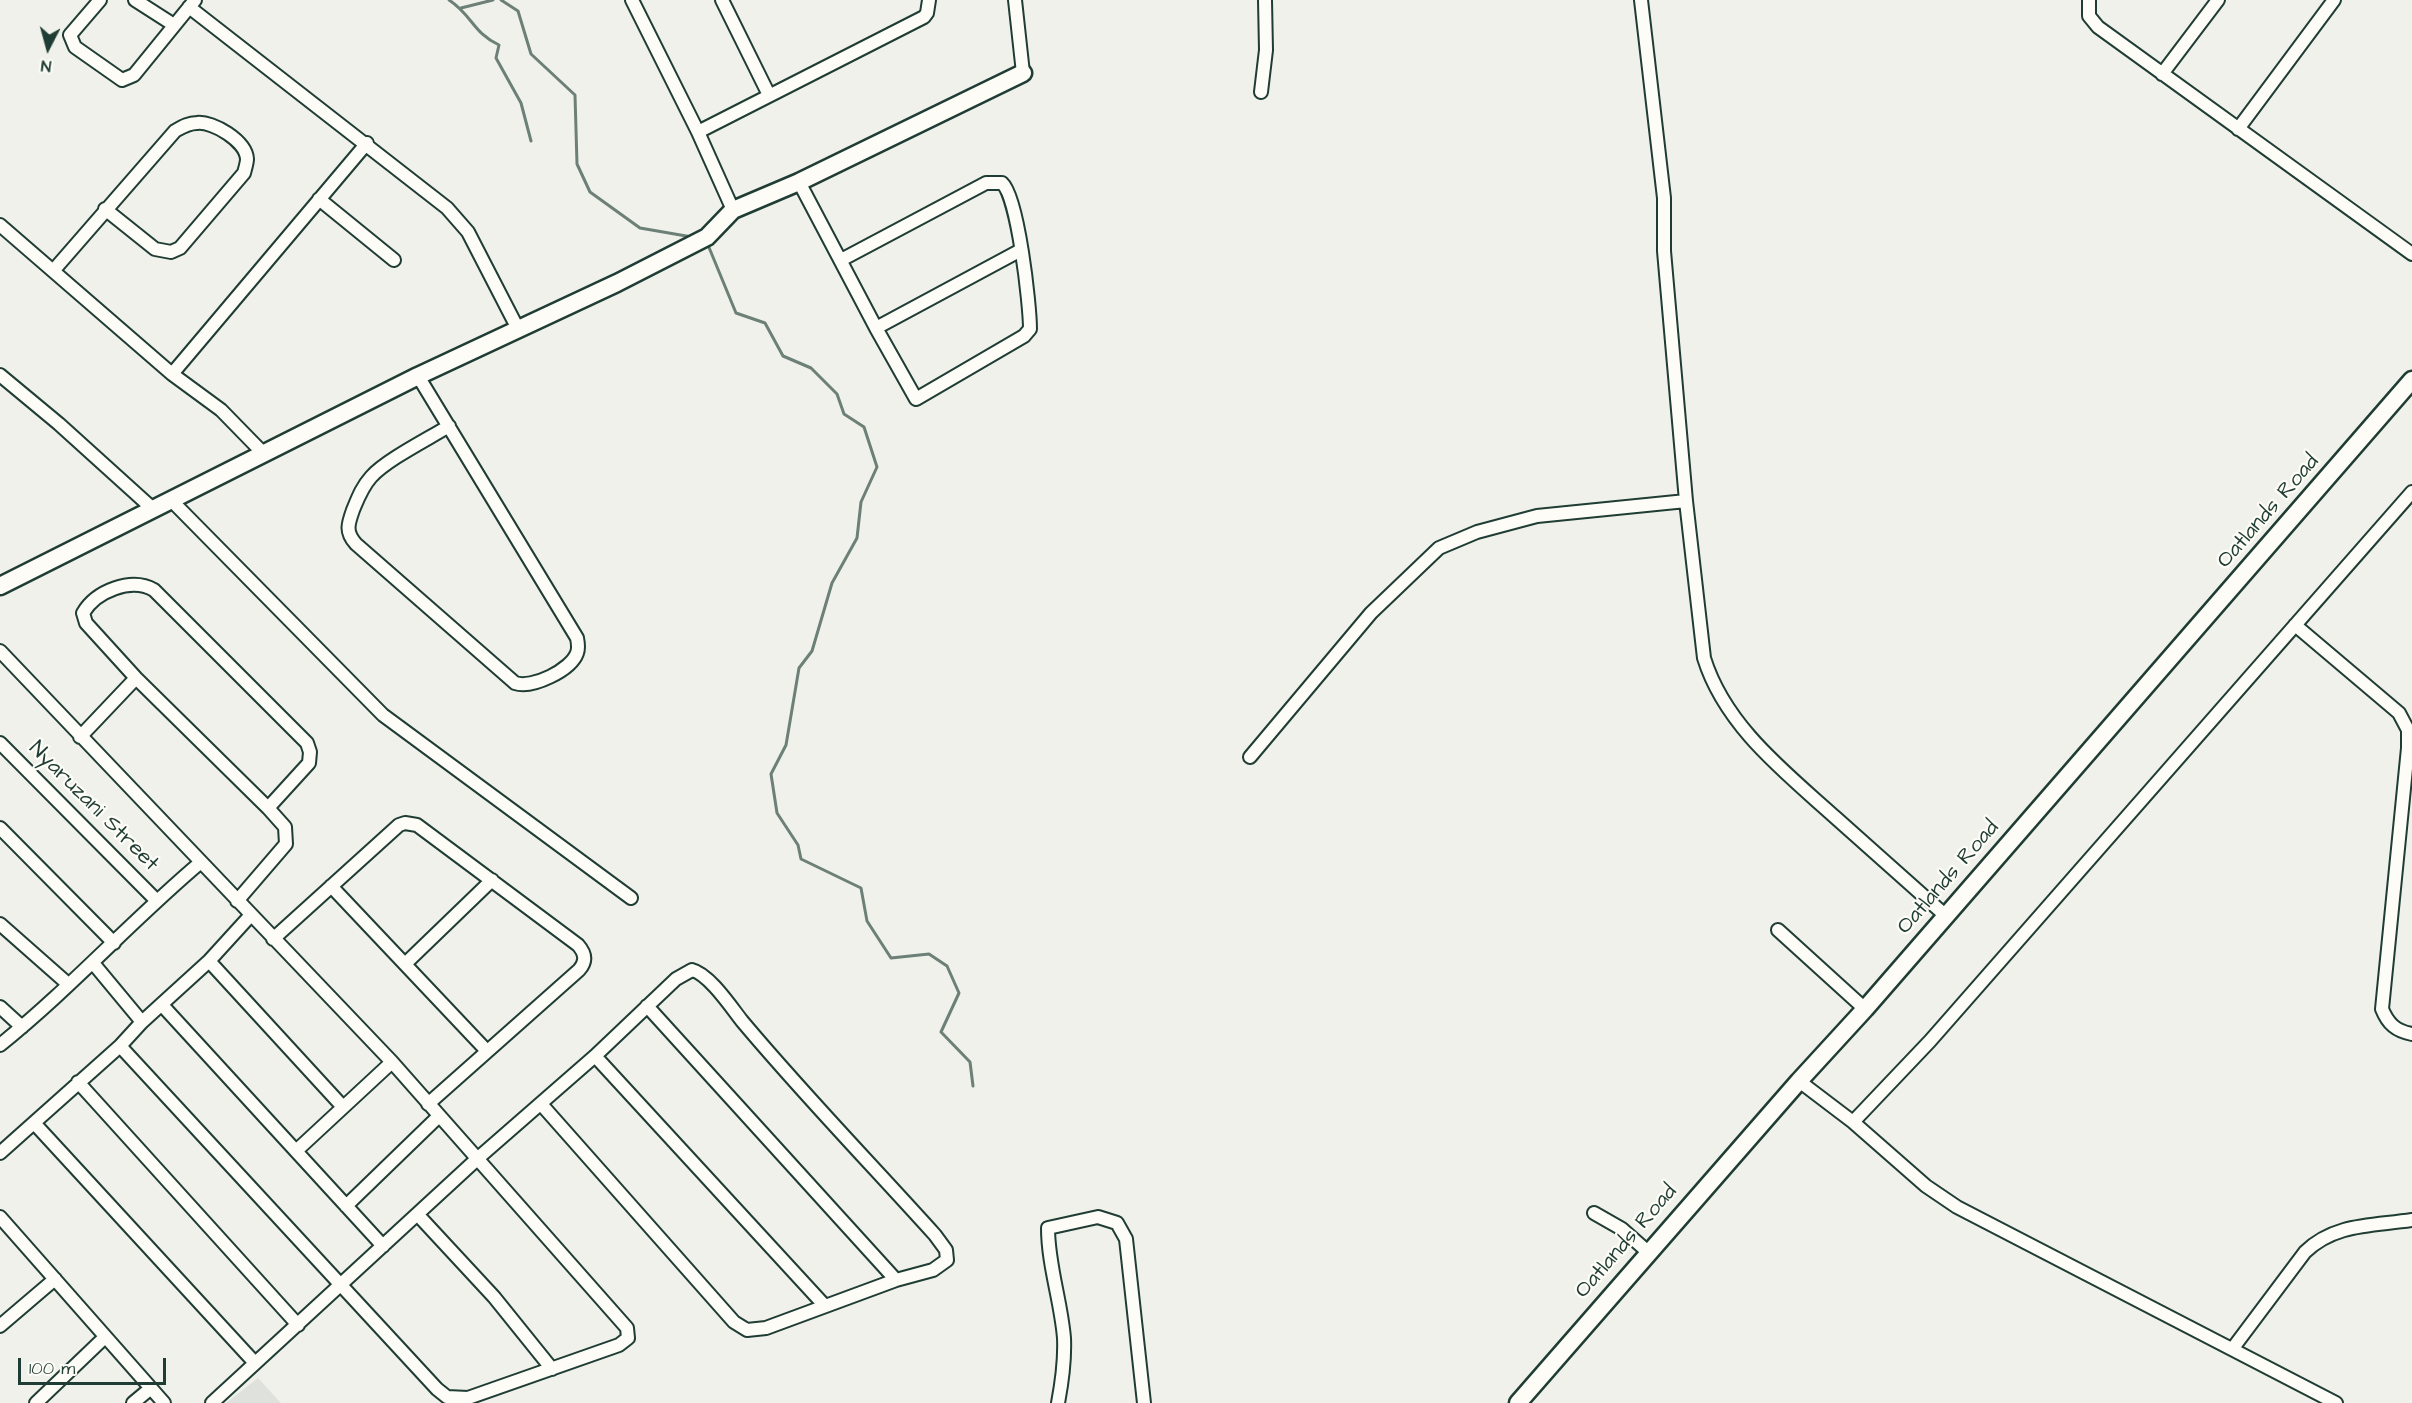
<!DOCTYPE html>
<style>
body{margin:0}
#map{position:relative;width:2412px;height:1403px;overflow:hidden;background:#f0f1eb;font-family:"Architects Daughter",sans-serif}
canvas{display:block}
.north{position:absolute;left:18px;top:18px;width:60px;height:60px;-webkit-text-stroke:4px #fdfcf7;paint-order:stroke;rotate:186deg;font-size:16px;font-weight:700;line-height:24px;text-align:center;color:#1f3d34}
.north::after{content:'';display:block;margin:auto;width:21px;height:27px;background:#1f3d34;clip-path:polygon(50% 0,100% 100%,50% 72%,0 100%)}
.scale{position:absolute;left:18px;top:1358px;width:148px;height:27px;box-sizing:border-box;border:3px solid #1f3d34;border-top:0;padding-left:8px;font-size:18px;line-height:21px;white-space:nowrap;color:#1f3d34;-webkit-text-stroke:4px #fdfcf7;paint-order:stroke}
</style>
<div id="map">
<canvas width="2412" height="1403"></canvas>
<div class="north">N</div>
<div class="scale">100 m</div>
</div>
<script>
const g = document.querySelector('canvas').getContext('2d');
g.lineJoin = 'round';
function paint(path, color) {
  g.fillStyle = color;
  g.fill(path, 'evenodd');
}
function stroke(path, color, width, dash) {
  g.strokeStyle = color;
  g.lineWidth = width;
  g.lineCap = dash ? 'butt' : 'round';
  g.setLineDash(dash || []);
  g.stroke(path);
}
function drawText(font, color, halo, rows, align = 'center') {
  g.font = font + ' "Architects Daughter",sans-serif';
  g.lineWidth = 4.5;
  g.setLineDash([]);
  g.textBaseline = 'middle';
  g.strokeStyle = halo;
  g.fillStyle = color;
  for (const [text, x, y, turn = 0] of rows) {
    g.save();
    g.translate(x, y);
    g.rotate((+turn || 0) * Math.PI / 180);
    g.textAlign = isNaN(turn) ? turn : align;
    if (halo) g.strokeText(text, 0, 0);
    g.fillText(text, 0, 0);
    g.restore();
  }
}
paint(new Path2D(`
 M258,1378L281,1403H226Z`), '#dfe2dc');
stroke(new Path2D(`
 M449,0C472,15 473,33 499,45L496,58L521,103L531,141
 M501,0L518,11L531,54L575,95L577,164L590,192L640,228L692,237
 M461,8L493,0
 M708,245L736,313L765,323L783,356L811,368L837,394L844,414L864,427L877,467L861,502L857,538L832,583L812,651L799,668L786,745L771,774L777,813L798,845L801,859L861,888L867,921L891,958L929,954L947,966L959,993L941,1032L970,1062L973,1086`), '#6c8077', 3);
const street = new Path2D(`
 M100,0L70,35L75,47L122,80L134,75L195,0
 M135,0L174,25
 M632,0L698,132L733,210
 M722,0L769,95
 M1015,0L1023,73
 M1641,0L1664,198V251L1686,501L1704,658C1725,726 1785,772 1836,818C1873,851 1909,883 1946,916
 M2089,0V16L2098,27L2412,254
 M189,7L447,208L468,232L518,329
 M2162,74L2218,0
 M1261,92L1266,50L1265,0
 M2238,129L2334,0
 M698,132L924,17L927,13L929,0
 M799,182L876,328L916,399L1024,336L1030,329C1030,305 1018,197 1002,183H986L841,260
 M319,199L394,260
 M0,225L172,374L221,410L264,454
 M53,271L175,131C182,127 188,123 197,123C213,121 246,141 247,159C247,163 245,169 244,173L180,248L171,252L155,249L105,209
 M876,328L1021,250
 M172,374L367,143
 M0,375L59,424L153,509
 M418,376L577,638C578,643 579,648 577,653C571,670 532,689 515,683L356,544C345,532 348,524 353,510C358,498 362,487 371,477C386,460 428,439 449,426
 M171,500L383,715L631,898
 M2295,625L2399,713L2408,730V748L2382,1009C2388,1024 2396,1031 2412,1034
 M0,651L392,1062L627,1328L628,1338L619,1345L468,1398L447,1397L437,1389L120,1046
 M80,737L136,678
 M0,743L156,900
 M1250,757L1371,613L1439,548L1477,532L1537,516L1686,501
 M0,828L114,943
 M331,886L486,1050
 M237,901L286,844L285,827L268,808L136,678L86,623L83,613C96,591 131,577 154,590L307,743L310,752L309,763L268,808
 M0,924L68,984
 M1778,930L1865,1009
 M273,939L399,825L405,823L417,825L578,945C585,953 587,961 579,970L428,1104
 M209,961L343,1107
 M93,963L142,1022
 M405,964L492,880
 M162,1005L383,1246
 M647,1006L896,1280
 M0,1007L22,1027
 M0,1045C71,988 132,920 201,862
 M595,1056L825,1306
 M1799,1081L1853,1122L1926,1186L1957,1207L2336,1403
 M78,1082L298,1325
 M1853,1122L1930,1041L2412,492
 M35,1124L255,1363
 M296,1151L392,1062
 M0,1153L120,1046L142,1022L209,961L250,916
 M346,1206L439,1116
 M1594,1213L1622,1229L1648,1252
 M418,1215L494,1297L552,1369
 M0,1217L164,1403
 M0,1326L55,1279
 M2233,1348L2305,1252C2335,1223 2373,1226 2412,1220
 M36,1403L105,1337
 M133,1403L151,1388
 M212,1403L477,1159L595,1056L676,979L692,970C709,974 731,1007 742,1021C804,1095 871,1164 935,1235L946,1250L947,1260L933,1270L896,1280L766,1328L747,1330L734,1322L541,1104
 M1058,1403C1062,1382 1065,1360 1064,1338C1061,1301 1048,1265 1048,1228L1098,1217L1117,1223L1126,1239L1144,1403`);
const secondary = new Path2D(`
 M0,586L418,376L617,283L707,237L733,210L799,182L1023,73
 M1518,1403L1799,1081L1865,1009L2412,380`);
stroke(street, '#1f3d34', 16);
stroke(secondary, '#1f3d34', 21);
stroke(street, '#fdfcf7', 12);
stroke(secondary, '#fdfcf7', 16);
drawText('22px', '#1f3d34', '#fdfcf7', [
 ["Oatlands Road",2269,512,-49],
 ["Nyaruzani Street",93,807,45],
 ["Oatlands Road",1949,878,-49],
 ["Oatlands Road",1627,1242,-49]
]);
</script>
